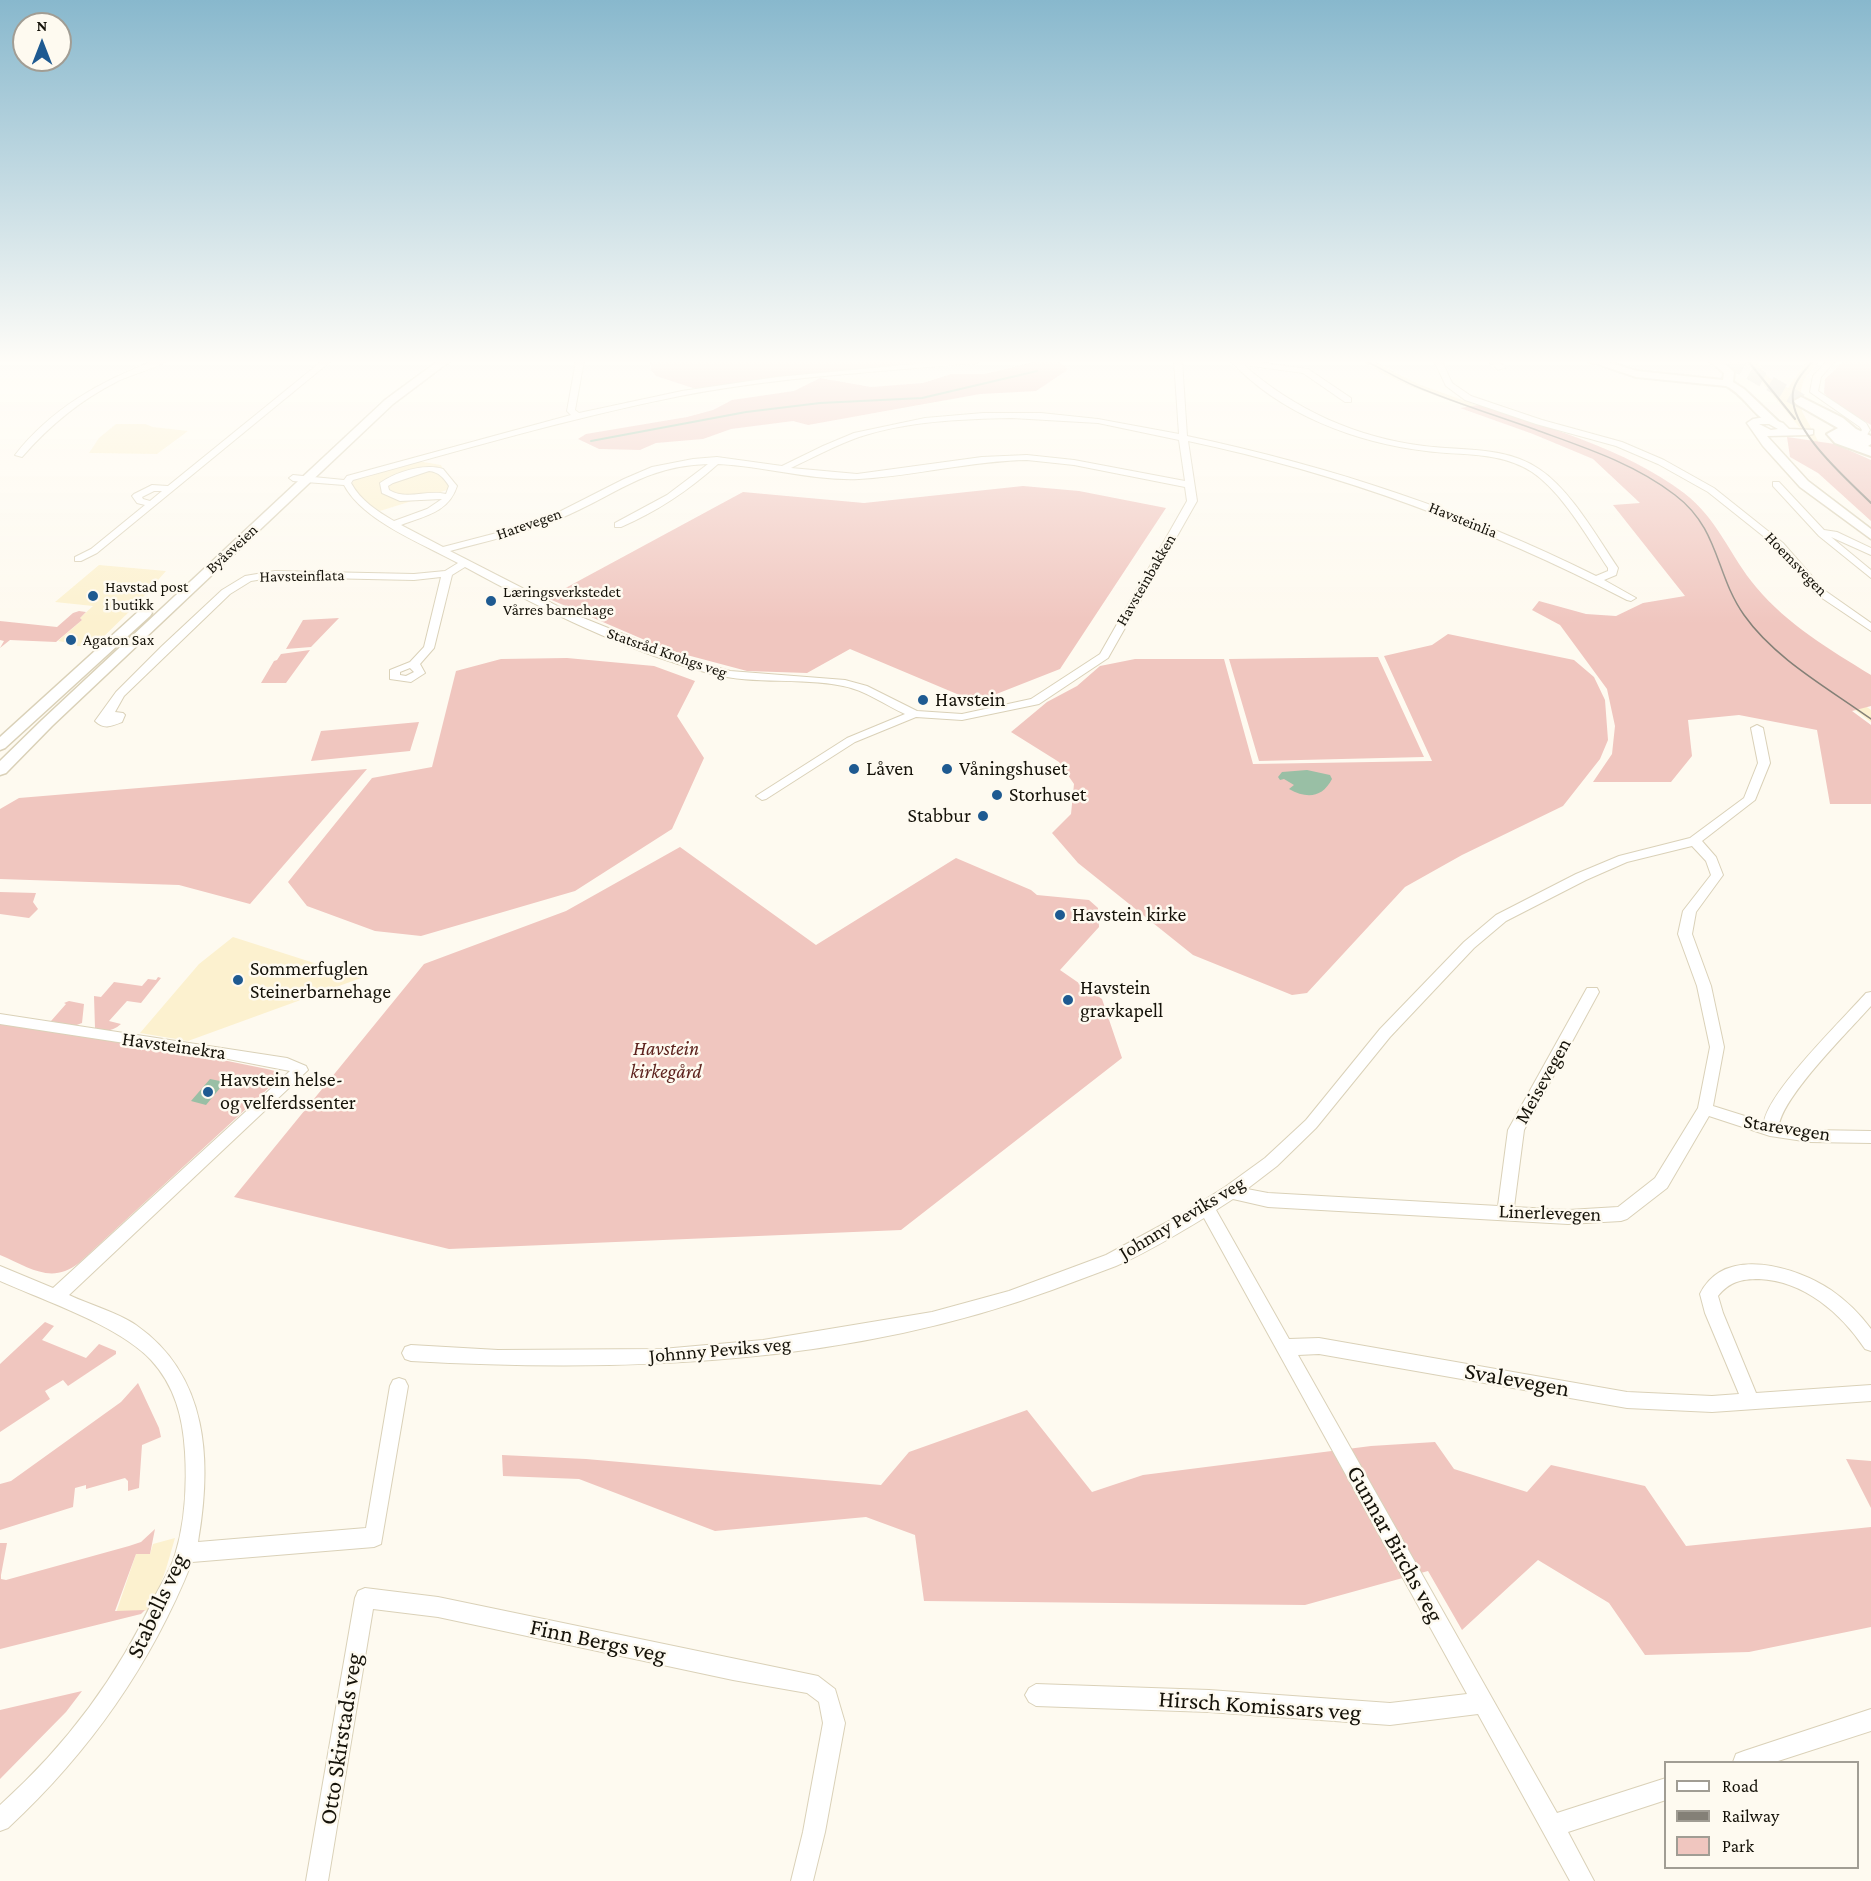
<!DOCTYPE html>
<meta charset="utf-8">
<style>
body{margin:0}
#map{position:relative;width:1871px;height:1881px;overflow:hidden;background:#fefaf0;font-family:"Crimson Pro",serif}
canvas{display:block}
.legend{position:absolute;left:1664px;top:1761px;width:195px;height:108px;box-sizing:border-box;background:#fefaf0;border:2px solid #a19d94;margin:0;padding:8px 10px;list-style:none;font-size:18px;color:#151209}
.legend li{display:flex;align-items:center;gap:12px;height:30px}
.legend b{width:30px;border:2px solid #a19d94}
.north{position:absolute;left:12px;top:12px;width:60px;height:60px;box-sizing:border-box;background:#fefaf0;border:2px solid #a19d94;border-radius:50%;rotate:0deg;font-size:16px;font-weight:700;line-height:24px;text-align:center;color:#151209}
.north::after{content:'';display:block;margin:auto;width:21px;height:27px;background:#1e5a91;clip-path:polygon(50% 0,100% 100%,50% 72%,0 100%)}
</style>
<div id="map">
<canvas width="1871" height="1881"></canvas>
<ul class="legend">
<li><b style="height:8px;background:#fff"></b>Road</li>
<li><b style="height:8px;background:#848077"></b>Railway</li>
<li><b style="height:16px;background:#f0c6bf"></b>Park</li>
</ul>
<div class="north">N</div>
</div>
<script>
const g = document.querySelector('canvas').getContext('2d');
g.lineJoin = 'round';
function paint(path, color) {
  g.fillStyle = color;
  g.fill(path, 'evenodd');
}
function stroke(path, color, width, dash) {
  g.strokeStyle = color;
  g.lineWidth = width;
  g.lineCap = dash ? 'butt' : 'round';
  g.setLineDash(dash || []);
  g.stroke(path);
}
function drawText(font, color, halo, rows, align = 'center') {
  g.font = font + ' "Crimson Pro",serif';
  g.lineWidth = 5;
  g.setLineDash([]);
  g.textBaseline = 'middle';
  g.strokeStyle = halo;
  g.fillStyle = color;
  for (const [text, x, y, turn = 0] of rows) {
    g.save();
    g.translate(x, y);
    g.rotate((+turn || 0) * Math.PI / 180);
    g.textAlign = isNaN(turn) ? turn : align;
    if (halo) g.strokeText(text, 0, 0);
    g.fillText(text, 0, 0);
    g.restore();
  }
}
paint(new Path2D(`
 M1363,361H1373L1418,384L1603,451L1655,476L1680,493L1705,517L1717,536L1745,604L1763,626L1797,656L1871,710V722L1775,650L1749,627L1733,604L1695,518L1652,481L1598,455L1412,387L1383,374Z
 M1744,361H1756L1768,377L1788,388L1807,361H1819L1804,379L1801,390L1802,411L1818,441L1863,491L1831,465Z
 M116,424H145L153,427L188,431L157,454L89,453L99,438Z
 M418,461L441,465L451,486L447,490L380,511L363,501L352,484L355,478Z
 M99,565L166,571L136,605L93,647L77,646V644L58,641L82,620L80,618L93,606L55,602Z
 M233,937L361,978L188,1041L140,1033L199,964Z
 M175,1538L166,1569L151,1610L116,1613L136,1554H150L153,1544Z`), '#fcf1cf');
paint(new Path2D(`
 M650,361H926L927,363L784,376L696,389L656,376L651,370Z
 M1039,361H1057L1069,369L1036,391L980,394L808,425L793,421L731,429L703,439L656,443L640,450L599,449L578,439L586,434L687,417L713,410L732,400L794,391L820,378L871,387L923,383L951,374H984Z
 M1844,361H1871V425L1831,401L1824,393L1825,379Z
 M1479,405C1549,428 1624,448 1684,493C1718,519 1730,556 1756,587C1788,625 1829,649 1871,675V706L1852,711L1871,725V804H1830L1817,730L1739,715L1688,720L1692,756L1671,782H1593L1612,754L1615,726L1607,689L1560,625L1532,610L1539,601L1586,614L1616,616L1643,603L1685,596L1613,505L1640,503L1593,459L1533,434L1460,408Z
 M1787,437L1835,444L1871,460V521L1818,473L1790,457Z
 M1023,486L1079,491L1166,508L1060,669L976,702L850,649L807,673L747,671L668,650L547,598L743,492L864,503Z
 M79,611L86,612L80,618L82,620L56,642L10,640L0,648L4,641L0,640V621L57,627L73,613Z
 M339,618L311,647L286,649L303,620Z
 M1448,634L1574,660L1594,677L1605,700L1608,740L1600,759L1563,806L1462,855L1405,887L1307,993L1292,995L1193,955L1078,863L1052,833L1071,814L1074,784L1059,762L1011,732L1047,702L1077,686L1100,666L1135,659H1224L1253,764L1432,761L1384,656L1432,645Z
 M310,650L286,683H261L274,661L277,660L281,654Z
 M1378,657L1424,757L1259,761L1229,659Z
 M567,658L654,666L695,681L677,716L704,758L672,829L575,891L421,936L375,931L307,906L288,882L372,778L432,767L456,671L501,659Z
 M419,722L410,751L311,761L321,731Z
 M367,769L250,904L179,885L0,879V809L19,798Z
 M680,847L816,945L956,858L1031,890L1037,895L1089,900L1098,908L1099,927L1060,970L1102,999L1122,1058L901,1230L449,1249L234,1197L424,964L566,911Z
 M0,892L36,893L33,902L38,909L29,918L0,914Z
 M158,977L161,978L141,1003L127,1001L109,1021L121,1024C113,1031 104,1033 95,1028L94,996L101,997L114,982L142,986L148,979L156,980Z
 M69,1001L84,1004L82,1023L74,1026L51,1021L66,1004L64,1003Z
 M0,1023L198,1055L267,1069L275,1071L277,1075L274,1083L79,1263C51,1285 29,1267 0,1255Z
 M45,1322L54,1326L42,1340L86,1358L99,1344L116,1351V1354L68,1386L63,1380L45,1391L50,1399L0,1432V1364Z
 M138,1383L159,1428L161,1437L142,1445L139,1488L128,1491V1481L125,1478L86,1489V1485L75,1488L73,1507L0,1530V1484L11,1481L121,1402Z
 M1027,1410L1092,1492L1143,1475L1371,1446L1435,1442L1454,1469L1527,1492L1551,1465L1645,1486L1686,1546L1871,1527V1627L1749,1652L1645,1655L1609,1603L1538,1560L1462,1630L1428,1571L1305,1605L924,1601L915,1535L866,1517L715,1531L579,1479L503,1476L502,1455L586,1459L881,1485L909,1452Z
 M1846,1459L1871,1461V1508Z
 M155,1529L150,1554H136L115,1611L145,1610L141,1614L0,1649V1543H7L1,1575V1579L6,1580L129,1546L141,1542Z
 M82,1691L66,1712L0,1779V1710Z`), '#f0c6bf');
paint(new Path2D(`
 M1307,770L1330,775L1332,779C1322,798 1307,799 1289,789L1294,785L1284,779L1280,780L1278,777L1282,772Z
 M210,1079L225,1082L206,1105L191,1101Z`), '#99bfa5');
stroke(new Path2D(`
 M591,441L746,412L820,403L922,398L1037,371`), '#99bfa5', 2);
stroke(new Path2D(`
 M1730,361L1801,401`), '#dbd7cd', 15, [15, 8]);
const minor = new Path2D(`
 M154,361H166C152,370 133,374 118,381C80,400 50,425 22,457L15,455C51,409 100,381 154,361Z
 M322,361H331L97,553L81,561H75V557L91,549L145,505L137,503L132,496L134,494L152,485L168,486ZM154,491H162L150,501L143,499L142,497Z
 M576,361H584L575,410L579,413L682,391L777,377L948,361H979L975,363C877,372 777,377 680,396C570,418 462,450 353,480L351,483C361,501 377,511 394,521L427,509L442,499L400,501L382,493L380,483C396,472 424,463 443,469L457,486C449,512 425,516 401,525L443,547L512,529L555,514L624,479L652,467L693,459L717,457L782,466L823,446L854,433L925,418L983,413H1041L1098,419L1179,434L1174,361H1182L1187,436C1330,466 1466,511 1596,576L1608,571V568C1588,538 1562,492 1532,472C1500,451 1462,456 1426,451C1357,443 1279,414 1231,361H1247L1308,369L1351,398V402H1345L1303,373L1244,365C1294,410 1358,438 1424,446C1463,451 1505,446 1539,469C1570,489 1597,537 1618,568L1616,575L1604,580L1636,598L1631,601L1627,600C1486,527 1344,474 1188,441L1197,501L1108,658L1039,704L962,720L916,717L855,742L766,799L762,800L756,796L847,738L905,714C885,705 865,690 843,686C800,677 755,685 712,674C625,651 544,610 465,567L452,575L434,648L420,664L425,673L411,682L390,679V670L410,662L424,647L441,577L414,580L275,577L251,581L230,594L124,696L115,712L123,713L125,715L122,722C112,726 104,730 95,721L116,692L162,646L222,590L245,576L275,571L414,574L445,571L458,563C423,544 363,521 344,485L293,481L289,478L293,475L344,480L347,476L571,415L567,411ZM1012,418L1098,423L1179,440L1185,481L1074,460L1027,455L982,457L857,474L791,468C814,457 836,445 859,437C908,421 961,419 1012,418ZM1027,460L1074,465L1185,487L1187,501L1100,654L1031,699L962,714L917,711L867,686L845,680L730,671L680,657L571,613L450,551C487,541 524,533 559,519C615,496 643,466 708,464L667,495L615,523V527H621C658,511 689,490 718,464C765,466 811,481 859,479C915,476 970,461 1027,460ZM429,471C439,472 444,478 449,486L446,494C426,489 407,501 389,490L388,486L393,483ZM410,668L414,672L406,676L400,675V672Z
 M1434,361H1442L1452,383L1471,396L1542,420L1622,442L1664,460L1714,488L1783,543L1824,590L1871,623V631L1816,594L1777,547L1708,492L1658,464L1616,446L1536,424L1465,400L1446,386Z
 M1489,361H1498L1505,368L1498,370Z
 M1827,361H1835L1821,377L1818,391L1866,423L1870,430L1865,438L1858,436L1862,430L1860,427L1810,392L1813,376Z
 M1773,482H1779L1824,530L1837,532L1871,548V555L1831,537L1871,570V578L1819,536L1773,486Z
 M1757,725L1763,728L1770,763L1755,800L1702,841L1716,857L1723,875L1696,912L1692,934L1711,986L1724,1047L1713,1106L1764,1122C1769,1091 1842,1020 1866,993L1871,992V1006C1848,1032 1784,1095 1779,1125L1810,1130L1871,1131V1143L1810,1142L1770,1136L1709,1116L1667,1188L1627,1219L1621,1221L1568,1224L1268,1207L1233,1199L1216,1210L1289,1339L1319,1338L1627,1392L1712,1396L1739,1394L1705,1313L1700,1294C1724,1244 1797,1267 1831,1290C1847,1301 1860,1314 1871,1329V1351L1865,1349C1841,1313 1804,1281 1759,1279C1741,1279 1729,1282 1718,1296L1723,1313L1756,1393L1871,1385V1401L1712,1412L1627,1408L1319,1354L1298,1355L1557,1813L1666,1778V1800L1568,1832L1594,1881H1570L1478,1714L1390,1725L1209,1712L1036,1706L1029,1702L1025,1695L1029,1688L1036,1684L1209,1690L1390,1703L1467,1694L1204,1218C1176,1235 1146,1253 1116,1266C1095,1274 1073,1282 1052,1290C848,1365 626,1373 411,1361L405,1359L402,1353L405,1347L411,1345L498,1350L662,1349L763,1340L932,1312L1009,1291L1106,1255L1182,1214L1225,1187L1265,1158L1306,1120L1380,1029L1464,942L1496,915L1576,874L1619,856L1690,838L1744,798L1758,763L1751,728ZM1692,846L1706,861L1711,875L1683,911L1678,934L1697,986L1710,1047L1698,1108L1655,1178L1618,1207L1568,1210L1514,1207L1524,1130L1599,992L1597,988H1587L1508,1130L1498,1206L1268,1193L1247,1189L1277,1166L1316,1128L1390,1037L1474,948L1506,921L1586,880L1627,862Z
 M0,1014L287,1058L306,1066L308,1070L69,1295C90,1305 117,1312 136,1325C209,1376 212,1462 198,1542L366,1528L390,1386L393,1380L399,1378L405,1380L408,1386L381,1544L374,1547L192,1562C151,1665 89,1753 8,1828L0,1831V1805C66,1746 118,1676 155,1596C162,1582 171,1569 175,1555C185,1523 187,1485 185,1452C183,1418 175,1386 151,1360C118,1325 45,1301 0,1281V1266L53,1288L290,1071L223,1058L0,1024Z
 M365,1588L438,1597L818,1676L835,1689L845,1723L825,1832L813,1881H791L803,1832L823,1723L819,1702L807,1693L733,1680L438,1617L373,1609L328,1881H306L355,1598L358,1591Z
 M1871,1709V1731L1775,1762H1733L1736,1754L1744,1751Z`);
const tertiary = new Path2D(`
 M1589,361H1604L1637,371L1723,380L1724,373L1710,361H1721L1734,372L1733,382L1744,389L1779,422L1774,425C1754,418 1745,395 1726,386L1636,377Z`);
const secondary = new Path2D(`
 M438,361H450L393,404L52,726L6,773L0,775V761L42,720L385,400Z
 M1765,417L1783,423L1789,429L1813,430V434L1809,435L1767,436L1808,481L1871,529V539L1800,487L1763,446L1747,423L1753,419ZM1759,424H1769L1778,429L1771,430Z
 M145,609L150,610L152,613L150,616L5,748L0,750V737L140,610Z`);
const trunk = new Path2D(`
 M1801,397L1843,418L1856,429L1871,436V444L1868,446L1871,447V456L1835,443L1827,434L1838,428L1796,404L1794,401Z`);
stroke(minor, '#dad1b8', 2);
stroke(tertiary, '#dad1b8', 4);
stroke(secondary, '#dad1b8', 3);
stroke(trunk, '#dad1b8', 4);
paint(minor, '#fff');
paint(tertiary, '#fff');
paint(secondary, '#fff');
paint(trunk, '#fff');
stroke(new Path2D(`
 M1366,361C1382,369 1398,379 1415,386C1455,403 1498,416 1539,431C1586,448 1635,464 1675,495C1720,529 1715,574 1744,615C1775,659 1828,688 1871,719`), '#848077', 1.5);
stroke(new Path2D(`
 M1748,361L1795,419
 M1813,361C1806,369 1795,380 1793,392C1788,429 1847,479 1871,503`), '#848077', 2);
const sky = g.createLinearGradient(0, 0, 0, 624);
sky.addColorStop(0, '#88b8cd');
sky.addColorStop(0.58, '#fffdf8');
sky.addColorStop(1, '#fffdf800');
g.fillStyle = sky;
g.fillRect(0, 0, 1871, 624);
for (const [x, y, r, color] of [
 [93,596,6,"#1e5a91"],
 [491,601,6,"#1e5a91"],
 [71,640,6,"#1e5a91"],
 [923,700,6,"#1e5a91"],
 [854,769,6,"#1e5a91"],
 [947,769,6,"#1e5a91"],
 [997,795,6,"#1e5a91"],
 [983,816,6,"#1e5a91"],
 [1060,915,6,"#1e5a91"],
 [238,980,6,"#1e5a91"],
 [1068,1000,6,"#1e5a91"],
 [208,1092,6,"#1e5a91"]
]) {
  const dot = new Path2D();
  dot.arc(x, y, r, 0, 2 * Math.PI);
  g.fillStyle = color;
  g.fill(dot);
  stroke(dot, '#fefaf0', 2);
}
drawText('16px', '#151209', '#fefaf0', [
 ["Havsteinlia",1463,520,22],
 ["Harevegen",529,524,-19],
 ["Byåsveien",232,549,-43],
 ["Hoemsvegen",1796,564,46],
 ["Havsteinflata",302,576,-1],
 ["Havsteinbakken",1146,580,-60],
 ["Statsråd Krohgs veg",667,653,19]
]);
drawText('16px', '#151209', '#fefaf0', [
 ["Havstad post",105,587],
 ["i butikk",105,605],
 ["Læringsverkstedet",503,592],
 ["Vårres barnehage",503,610],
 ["Agaton Sax",83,640]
], 'left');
drawText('20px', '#151209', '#fefaf0', [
 ["Havstein",935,700],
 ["Låven",866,769],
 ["Våningshuset",959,769],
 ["Storhuset",1009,795],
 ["Stabbur",971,816,"right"],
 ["Havstein kirke",1072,915],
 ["Sommerfuglen",250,969],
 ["Steinerbarnehage",250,992],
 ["Havstein",1080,988],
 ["gravkapell",1080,1011],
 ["Havstein helse-",220,1080],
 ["og velferdssenter",220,1103]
], 'left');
drawText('20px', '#151209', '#fefaf0', [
 ["Havsteinekra",174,1046,8],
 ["Meisevegen",1543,1081,-61],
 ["Starevegen",1787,1128,9],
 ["Linerlevegen",1550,1213,2],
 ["Johnny Peviks veg",1182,1218,-31],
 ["Johnny Peviks veg",720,1350,-5]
]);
drawText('italic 20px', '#5d231e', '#fefaf0', [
 ["Havstein",666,1049],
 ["kirkegård",666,1072]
]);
drawText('24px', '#151209', '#fefaf0', [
 ["Svalevegen",1517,1380,10],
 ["Gunnar Birchs veg",1395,1544,61],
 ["Stabells veg",157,1606,-65],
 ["Finn Bergs veg",598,1641,12],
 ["Hirsch Komissars veg",1260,1706,4],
 ["Otto Skirstads veg",341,1739,-81]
]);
</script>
